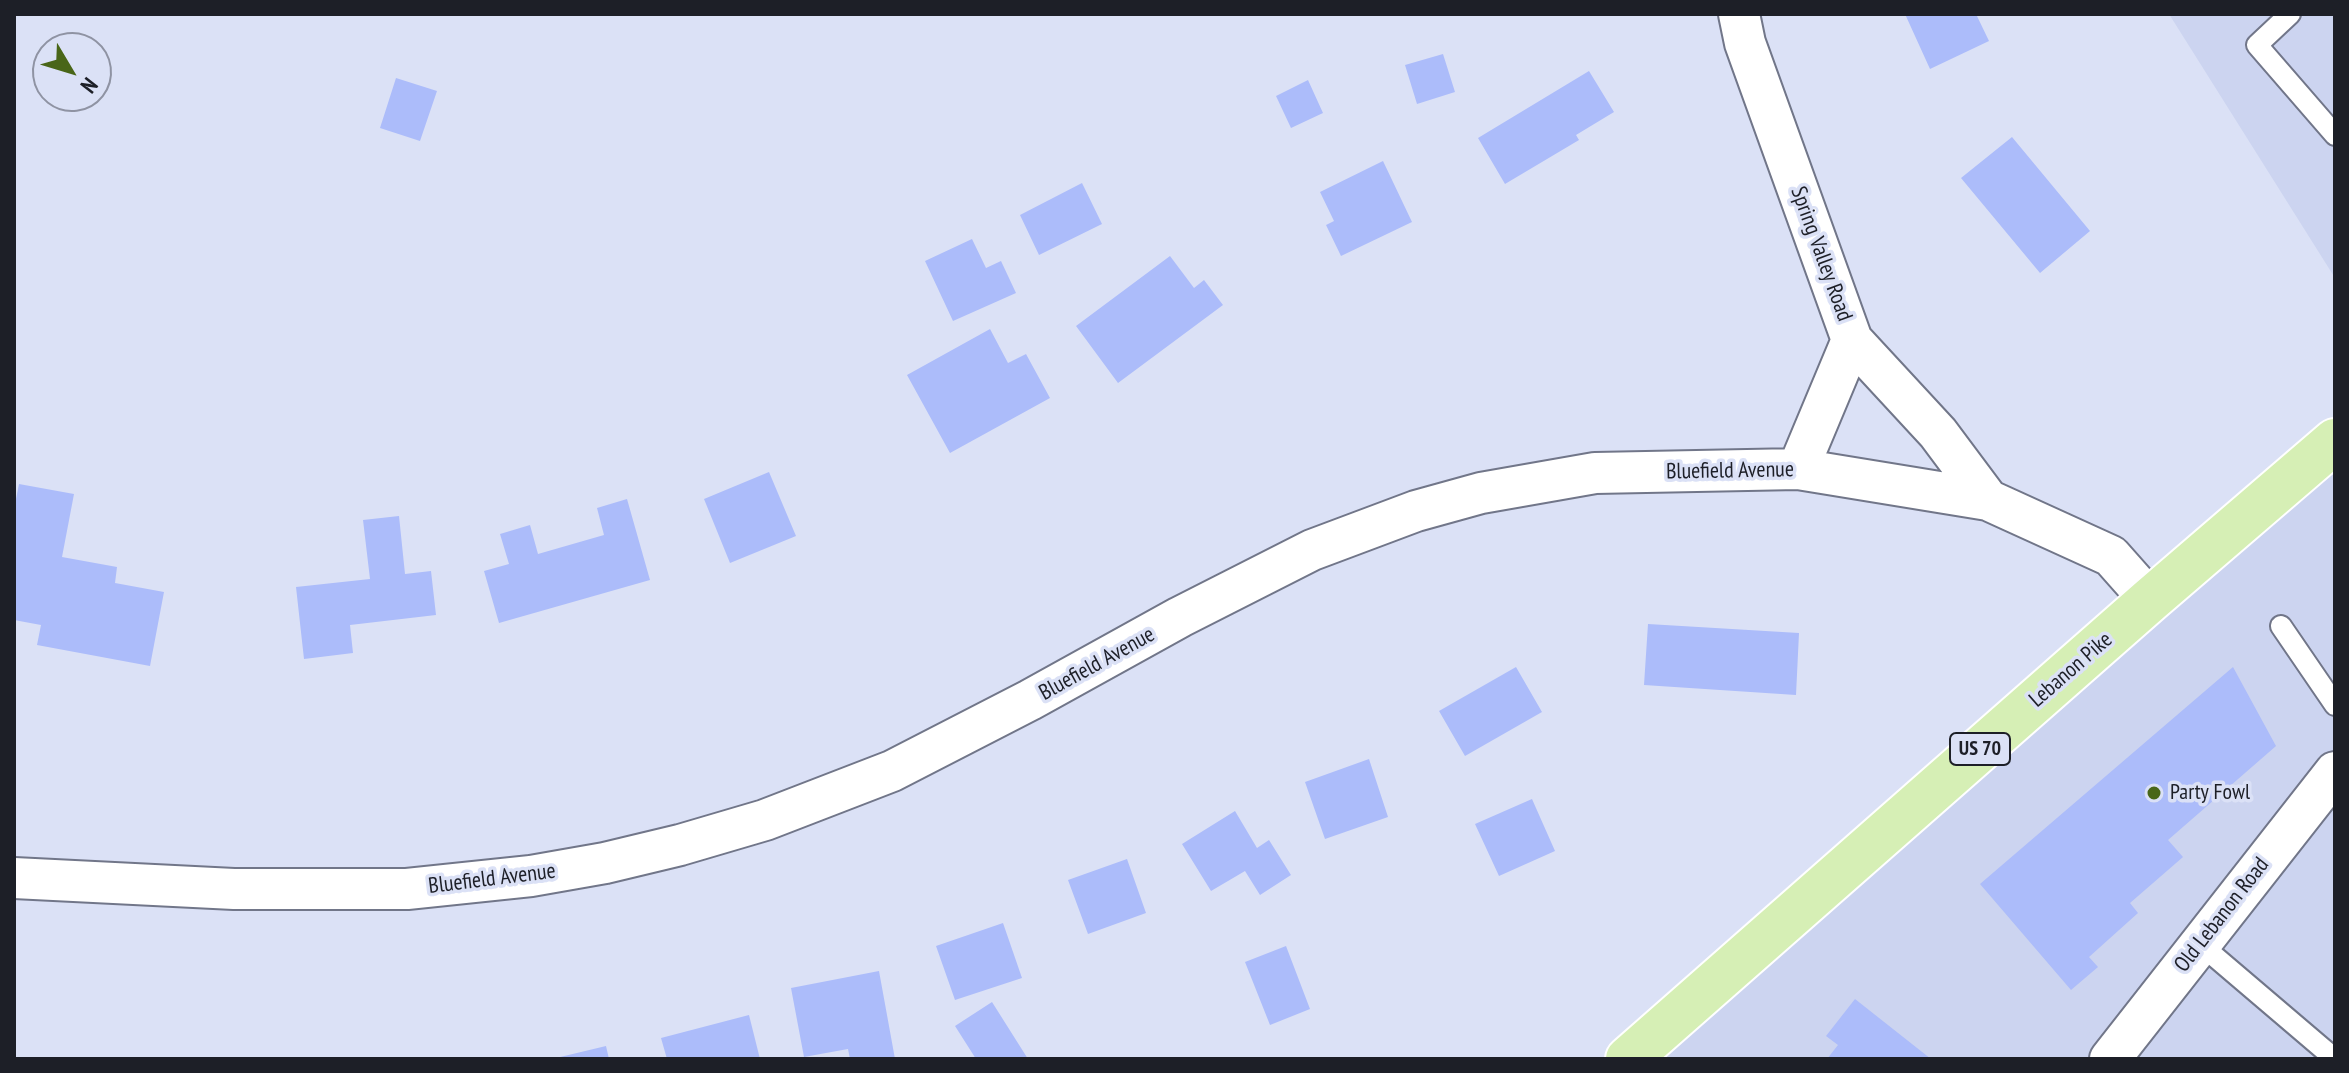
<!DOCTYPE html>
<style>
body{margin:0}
#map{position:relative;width:2349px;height:1073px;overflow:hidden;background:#dbe1f6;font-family:"PT Sans Narrow",sans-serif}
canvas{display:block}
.frame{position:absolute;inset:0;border:16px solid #1d1f27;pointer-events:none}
.north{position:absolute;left:32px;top:32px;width:80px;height:80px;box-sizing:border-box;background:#dbe1f6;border:2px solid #8f93a3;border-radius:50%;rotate:128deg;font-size:22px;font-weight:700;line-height:32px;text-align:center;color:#1d1f27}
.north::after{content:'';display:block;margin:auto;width:28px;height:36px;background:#496618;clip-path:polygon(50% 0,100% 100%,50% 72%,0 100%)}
</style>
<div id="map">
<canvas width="2349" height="1073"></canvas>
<div class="frame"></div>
<div class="north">N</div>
</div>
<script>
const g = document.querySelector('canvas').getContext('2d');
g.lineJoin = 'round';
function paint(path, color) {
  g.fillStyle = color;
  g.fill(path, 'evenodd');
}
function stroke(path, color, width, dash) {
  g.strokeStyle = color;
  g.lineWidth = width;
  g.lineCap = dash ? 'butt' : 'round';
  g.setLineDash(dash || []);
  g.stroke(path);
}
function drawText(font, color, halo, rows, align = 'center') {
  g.font = font + ' "PT Sans Narrow",sans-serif';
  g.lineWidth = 7;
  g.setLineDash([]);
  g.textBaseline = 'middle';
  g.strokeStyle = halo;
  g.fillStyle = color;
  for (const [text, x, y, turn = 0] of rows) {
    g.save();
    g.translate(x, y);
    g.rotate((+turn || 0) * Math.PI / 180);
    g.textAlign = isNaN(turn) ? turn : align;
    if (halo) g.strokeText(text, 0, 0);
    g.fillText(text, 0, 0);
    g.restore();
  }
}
paint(new Path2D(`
 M2169,14H2335V278Z
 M2335,441V1059H1628Z`), '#ccd4f0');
paint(new Path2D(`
 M1905,14H1976L1989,41L1930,69Z
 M1443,54L1455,92L1417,104L1405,65Z
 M1589,71L1614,112L1576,135L1579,140L1505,184L1478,138Z
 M396,78L437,91L420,141L380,128Z
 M1308,80L1323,113L1291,128L1276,96Z
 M2012,137L2090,231L2040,273L1961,178Z
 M1383,161L1412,222L1341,256L1326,225L1334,221L1320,192Z
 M1082,183L1102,224L1039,255L1020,215Z
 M972,239L986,268L1001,261L1016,293L953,321L925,261Z
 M1170,256L1194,288L1204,280L1223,305L1118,383L1076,326Z
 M990,329L1008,363L1026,354L1050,398L950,453L907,375Z
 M769,472L796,536L730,563L704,499Z
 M19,484L74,494L62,557L117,567L115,583L164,592L150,666L37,645L41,625L14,620V509Z
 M627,499L650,580L499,623L484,571L509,564L500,534L530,525L538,554L604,535L597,508Z
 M399,516L405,574L431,571L436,615L350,625L353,653L304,659L296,587L370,579L363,520Z
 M1648,624L1799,633L1796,695L1644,685Z
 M1516,667L1542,712L1465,756L1439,711Z
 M2233,667L2276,746L2168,840L2183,857L2130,903L2138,913L2089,957L2098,967L2071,990L1980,884Z
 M1369,759L1388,817L1325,839L1305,782Z
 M1532,799L1555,851L1499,876L1475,824Z
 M1235,811L1257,848L1269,840L1291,875L1260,895L1245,871L1211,891L1182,844Z
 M1127,859L1146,913L1088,934L1068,880Z
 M1003,923L1022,978L955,1000L936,946Z
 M1286,946L1310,1009L1270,1025L1245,962Z
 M879,971L895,1059H850L848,1049L804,1057L791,988Z
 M1855,999L1931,1059H1827L1838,1045L1826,1036Z
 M992,1002L1028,1059H976L955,1026Z
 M749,1015L760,1059H667L661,1038Z
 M606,1046L609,1059H556V1058Z`), '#acbcfa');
const service = new Path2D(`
 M2290,14L2257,45L2335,135
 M2281,626L2335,705
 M2200,944L2335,1059`);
const minor = new Path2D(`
 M1739,14L1745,43L1852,340L1938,433L1988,500
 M1798,469L1852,340
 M14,878L234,889H407L531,876L605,863L680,845L765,820L892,771L1030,700L1180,617L1312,550L1416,511L1481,493L1595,473L1798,469L1988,500L2111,556L2150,600
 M2110,1059L2335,772`);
const primary = new Path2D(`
 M1628,1059L2150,600L2335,441`);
stroke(service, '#717689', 24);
stroke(minor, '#717689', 44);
stroke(primary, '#fff', 48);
stroke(service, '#fff', 20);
stroke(minor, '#fff', 40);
stroke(primary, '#d6efb5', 44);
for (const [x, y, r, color] of [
 [2154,793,8,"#496618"]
]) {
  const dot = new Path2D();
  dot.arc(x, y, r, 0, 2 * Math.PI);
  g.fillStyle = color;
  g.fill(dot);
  stroke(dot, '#dbe1f6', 3);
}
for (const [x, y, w] of [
 [1980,749,60]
]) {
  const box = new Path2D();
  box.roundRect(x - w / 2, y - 16, w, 32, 6);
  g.fillStyle = '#dbe1f6';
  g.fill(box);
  stroke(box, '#1d1f27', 2);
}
drawText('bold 20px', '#1d1f27', null, [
 ["US 70",1980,749]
]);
drawText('22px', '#1d1f27', '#dbe1f6', [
 ["Spring Valley Road",1821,254,70],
 ["Bluefield Avenue",1730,471,-1],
 ["Bluefield Avenue",1097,664,-29],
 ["Lebanon Pike",2071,670,-41],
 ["Bluefield Avenue",492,879,-7],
 ["Old Lebanon Road",2222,915,-52]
]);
drawText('22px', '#1d1f27', '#dbe1f6', [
 ["Party Fowl",2170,793]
], 'left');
</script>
